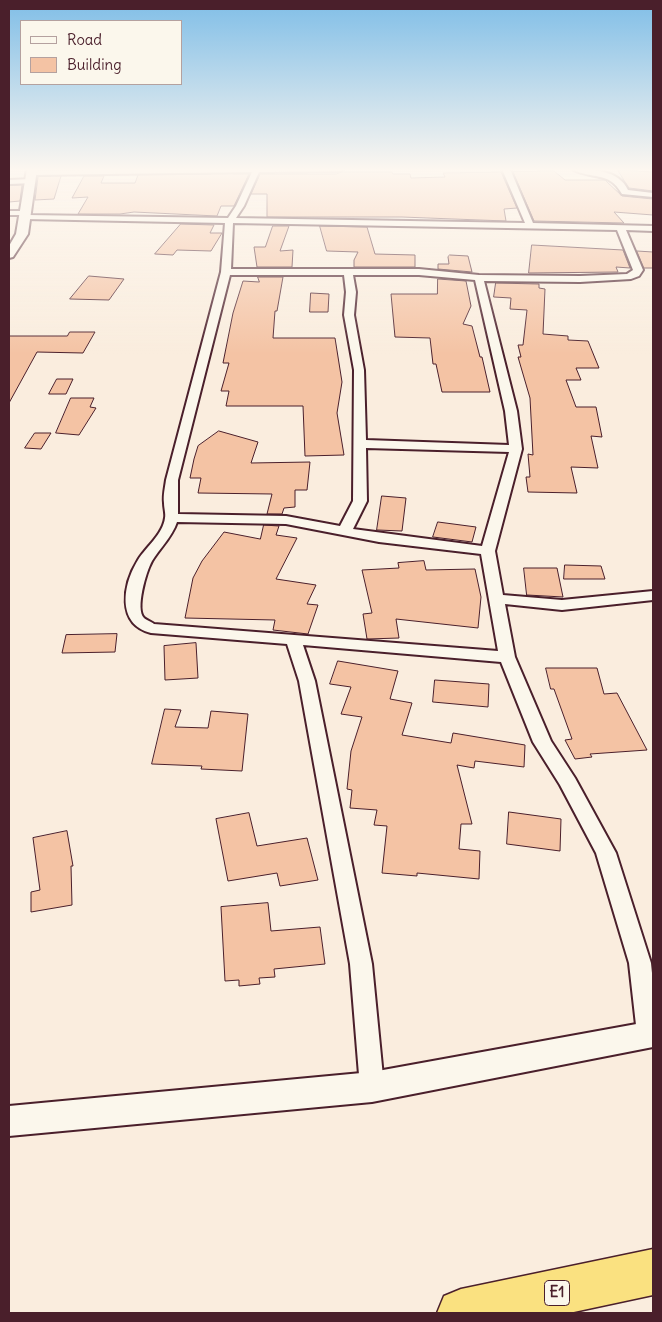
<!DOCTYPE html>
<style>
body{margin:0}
#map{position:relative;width:662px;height:1322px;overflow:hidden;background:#faedde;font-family:Delius,sans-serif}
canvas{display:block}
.frame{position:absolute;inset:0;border:10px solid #4a1f2b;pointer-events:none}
.legend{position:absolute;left:20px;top:20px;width:162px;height:65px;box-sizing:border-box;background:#fbf7ec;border:1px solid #b4a19f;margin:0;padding:6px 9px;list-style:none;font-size:15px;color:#4a1f2b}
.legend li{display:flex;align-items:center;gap:10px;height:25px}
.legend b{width:25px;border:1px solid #b4a19f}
</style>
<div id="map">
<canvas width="662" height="1322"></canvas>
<div class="frame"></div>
<ul class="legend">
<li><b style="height:6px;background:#fbf7ec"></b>Road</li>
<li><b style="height:14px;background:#f4c3a4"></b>Building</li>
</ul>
</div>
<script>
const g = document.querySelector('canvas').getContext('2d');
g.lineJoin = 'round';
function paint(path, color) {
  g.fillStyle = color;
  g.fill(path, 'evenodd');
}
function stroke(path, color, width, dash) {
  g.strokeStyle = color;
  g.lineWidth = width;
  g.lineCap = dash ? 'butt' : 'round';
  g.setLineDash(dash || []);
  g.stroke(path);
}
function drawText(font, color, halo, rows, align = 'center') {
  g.font = font + ' Delius,sans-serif';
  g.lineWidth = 4;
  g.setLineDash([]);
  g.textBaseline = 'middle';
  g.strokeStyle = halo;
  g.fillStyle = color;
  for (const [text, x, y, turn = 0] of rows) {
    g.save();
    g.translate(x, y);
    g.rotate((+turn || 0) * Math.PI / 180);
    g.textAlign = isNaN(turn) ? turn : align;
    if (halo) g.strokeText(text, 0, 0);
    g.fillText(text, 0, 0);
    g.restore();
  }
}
const building = new Path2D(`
 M618,170L653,172V191L629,188Z
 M554,171L565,180H605L622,196L653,199V215L614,212L624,223L534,221L513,172Z
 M342,172H392L393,174H410L411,178L445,177L443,173L501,172L517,208L504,209L506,221L402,217H267V194H251L260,174H336Z
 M249,174L234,206H221L217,216L134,212L120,214H78L88,197L72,198L84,176H104L101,183H135L138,175Z
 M61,176L54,199L35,200L38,177Z
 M22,185L20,201L9,202V186Z
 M181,224L214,225L210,233H222L211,251L177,250L173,255L155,254Z
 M273,226H289L280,251L293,250L292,267H257L254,247H265Z
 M320,226L367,227L375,254L415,255V267H354V260L358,252L327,251Z
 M532,245L623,250L630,268L616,267L618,272L529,273Z
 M637,251L653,252V268H644Z
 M450,255L468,256L472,272L438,269V264H449L448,257Z
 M89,276L124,279L109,300L70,299Z
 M258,277H283L277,311H275L273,338H335L342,382L337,413L344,455L305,456L303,406H226L229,391H221L229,363H223L233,313L243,281L259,282Z
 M438,279L466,281L471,306L463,324L472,326L480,357H482L490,392H442L436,364H433L430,338L395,337L391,294H437Z
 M496,283L539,284V288L545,289L543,334L568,336V340L588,341L599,368H576L581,380H566L576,407H596L602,437L591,436L598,468L571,467L577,493L528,492L526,477H530L528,454L533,455L530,398L518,357H521L518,345H523L527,310L510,309L511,298L494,297Z
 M311,293L329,294L328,312H310Z
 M70,332H95L83,353L37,352L9,403V336H67Z
 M57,379H73L66,394H49Z
 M71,398H94L90,407L96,408L79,435L56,433Z
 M219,431L258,442L251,463L310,462L307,490H295V507L284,508L282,514H267L272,494L198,493L201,478H190L194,459L198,446Z
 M35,433H51L41,449L25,448Z
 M382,496L406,498L402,531L377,530Z
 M438,522L476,527L472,542L433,537Z
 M264,525L279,526L276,535L297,538L276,579L316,585L307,604L318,605L308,634L273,630L275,620L185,618L193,578L202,561L224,532L260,539Z
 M424,561L426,570L475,569L481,597L478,628L396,619L399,638L367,639L363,614L372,613L362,570L399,568L398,563Z
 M565,565L601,566L605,579H564Z
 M524,568H557L563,597L527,595Z
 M117,634L115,652L62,653L66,635Z
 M196,643L198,678L165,680L164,646Z
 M338,661L398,671L390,699L412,703L402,735L451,743L453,733L525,745L524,767L475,761L474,768L457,765L472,824H461L459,849L480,851L479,879L417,873V876L382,873L387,826L374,825L377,810L350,808L352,790L347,789L351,751L362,717L341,714L351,687L330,684Z
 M546,668H597L604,694L617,693L647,750L590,754L592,757L575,759L565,740L572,739L554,689H551Z
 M435,680L489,684L488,707L433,702Z
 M165,709L181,710L175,727L208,728L211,711L248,714L242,771L201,769L202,766L152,764Z
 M509,812L561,819L560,851L507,844Z
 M249,813L257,846L307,838L318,880L280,886L277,873L228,881L216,819Z
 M67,831L73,866H71L72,905L31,912V892L40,890L33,838Z
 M268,903L271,931L320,927L325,964L274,969L275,977L259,978L260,984L239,986V980L225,981L221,907Z`);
paint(building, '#f4c3a4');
stroke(building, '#4a1f2b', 1);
const minor = new Path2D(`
 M152,169H344L340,171L259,172L244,206L236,218L525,223L502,169H510L533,223L653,226V231L626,230L643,270L639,276L631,279L580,282L484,281L517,411L522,449L495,551L503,595L562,600L653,591V600L562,610L505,604L515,657L551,741L575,778L616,853L651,963L653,983V1042L648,1044L640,1041L637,1034L629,963L596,853L560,785L533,742L501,662L303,645L315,681L372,964L384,1087L380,1095L372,1098L364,1095L360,1087L350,964L299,681L287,644L151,633C116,624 123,584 138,560C146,547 163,534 165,518C166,514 164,508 164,503C163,495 165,488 166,480L221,272L225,223L25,219H22V215H9V211H28V215L228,218L236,206L252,172L31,175L27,173L31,171ZM233,223L617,230L633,270L627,274L580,276L479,275L419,269H231ZM230,275H344L346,292L344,315L354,370L353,501L340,526L286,516L178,514V480ZM353,275H419L475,280L505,411L509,445L366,440L364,370L354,315L356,292ZM366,448L509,452L482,546L353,529L367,501ZM177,522L286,524L379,542L481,554L498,651L154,624C152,622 146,620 144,618C135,609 146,572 152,561C160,548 172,537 177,522Z
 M572,169C592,169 619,170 628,190L653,193V197L622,194C609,170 591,180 572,169Z
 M30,179L34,181L33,183L9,184V180Z`);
const tertiary = new Path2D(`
 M27,169H37L28,234L13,257L9,258V246L16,234Z
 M653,1021V1047L372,1102L9,1136V1106L372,1072Z`);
const motorway = new Path2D(`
 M653,1249V1295L569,1313H437L444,1296L461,1289Z`);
stroke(minor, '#4a1f2b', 4);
stroke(tertiary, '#4a1f2b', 4);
stroke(motorway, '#4a1f2b', 3);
paint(minor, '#fbf7ec');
paint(tertiary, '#fbf7ec');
paint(motorway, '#fae180');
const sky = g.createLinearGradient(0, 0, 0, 354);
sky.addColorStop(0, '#80bee7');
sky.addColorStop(0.48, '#fdf7f0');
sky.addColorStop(1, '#fdf7f000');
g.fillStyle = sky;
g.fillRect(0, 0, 662, 354);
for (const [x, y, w] of [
 [557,1293,25]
]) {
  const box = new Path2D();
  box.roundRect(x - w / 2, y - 12.5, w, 25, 4);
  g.fillStyle = '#fbf7ec';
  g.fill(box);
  stroke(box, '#4a1f2b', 1);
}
drawText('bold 15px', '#4a1f2b', null, [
 ["E1",557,1293]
]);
</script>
